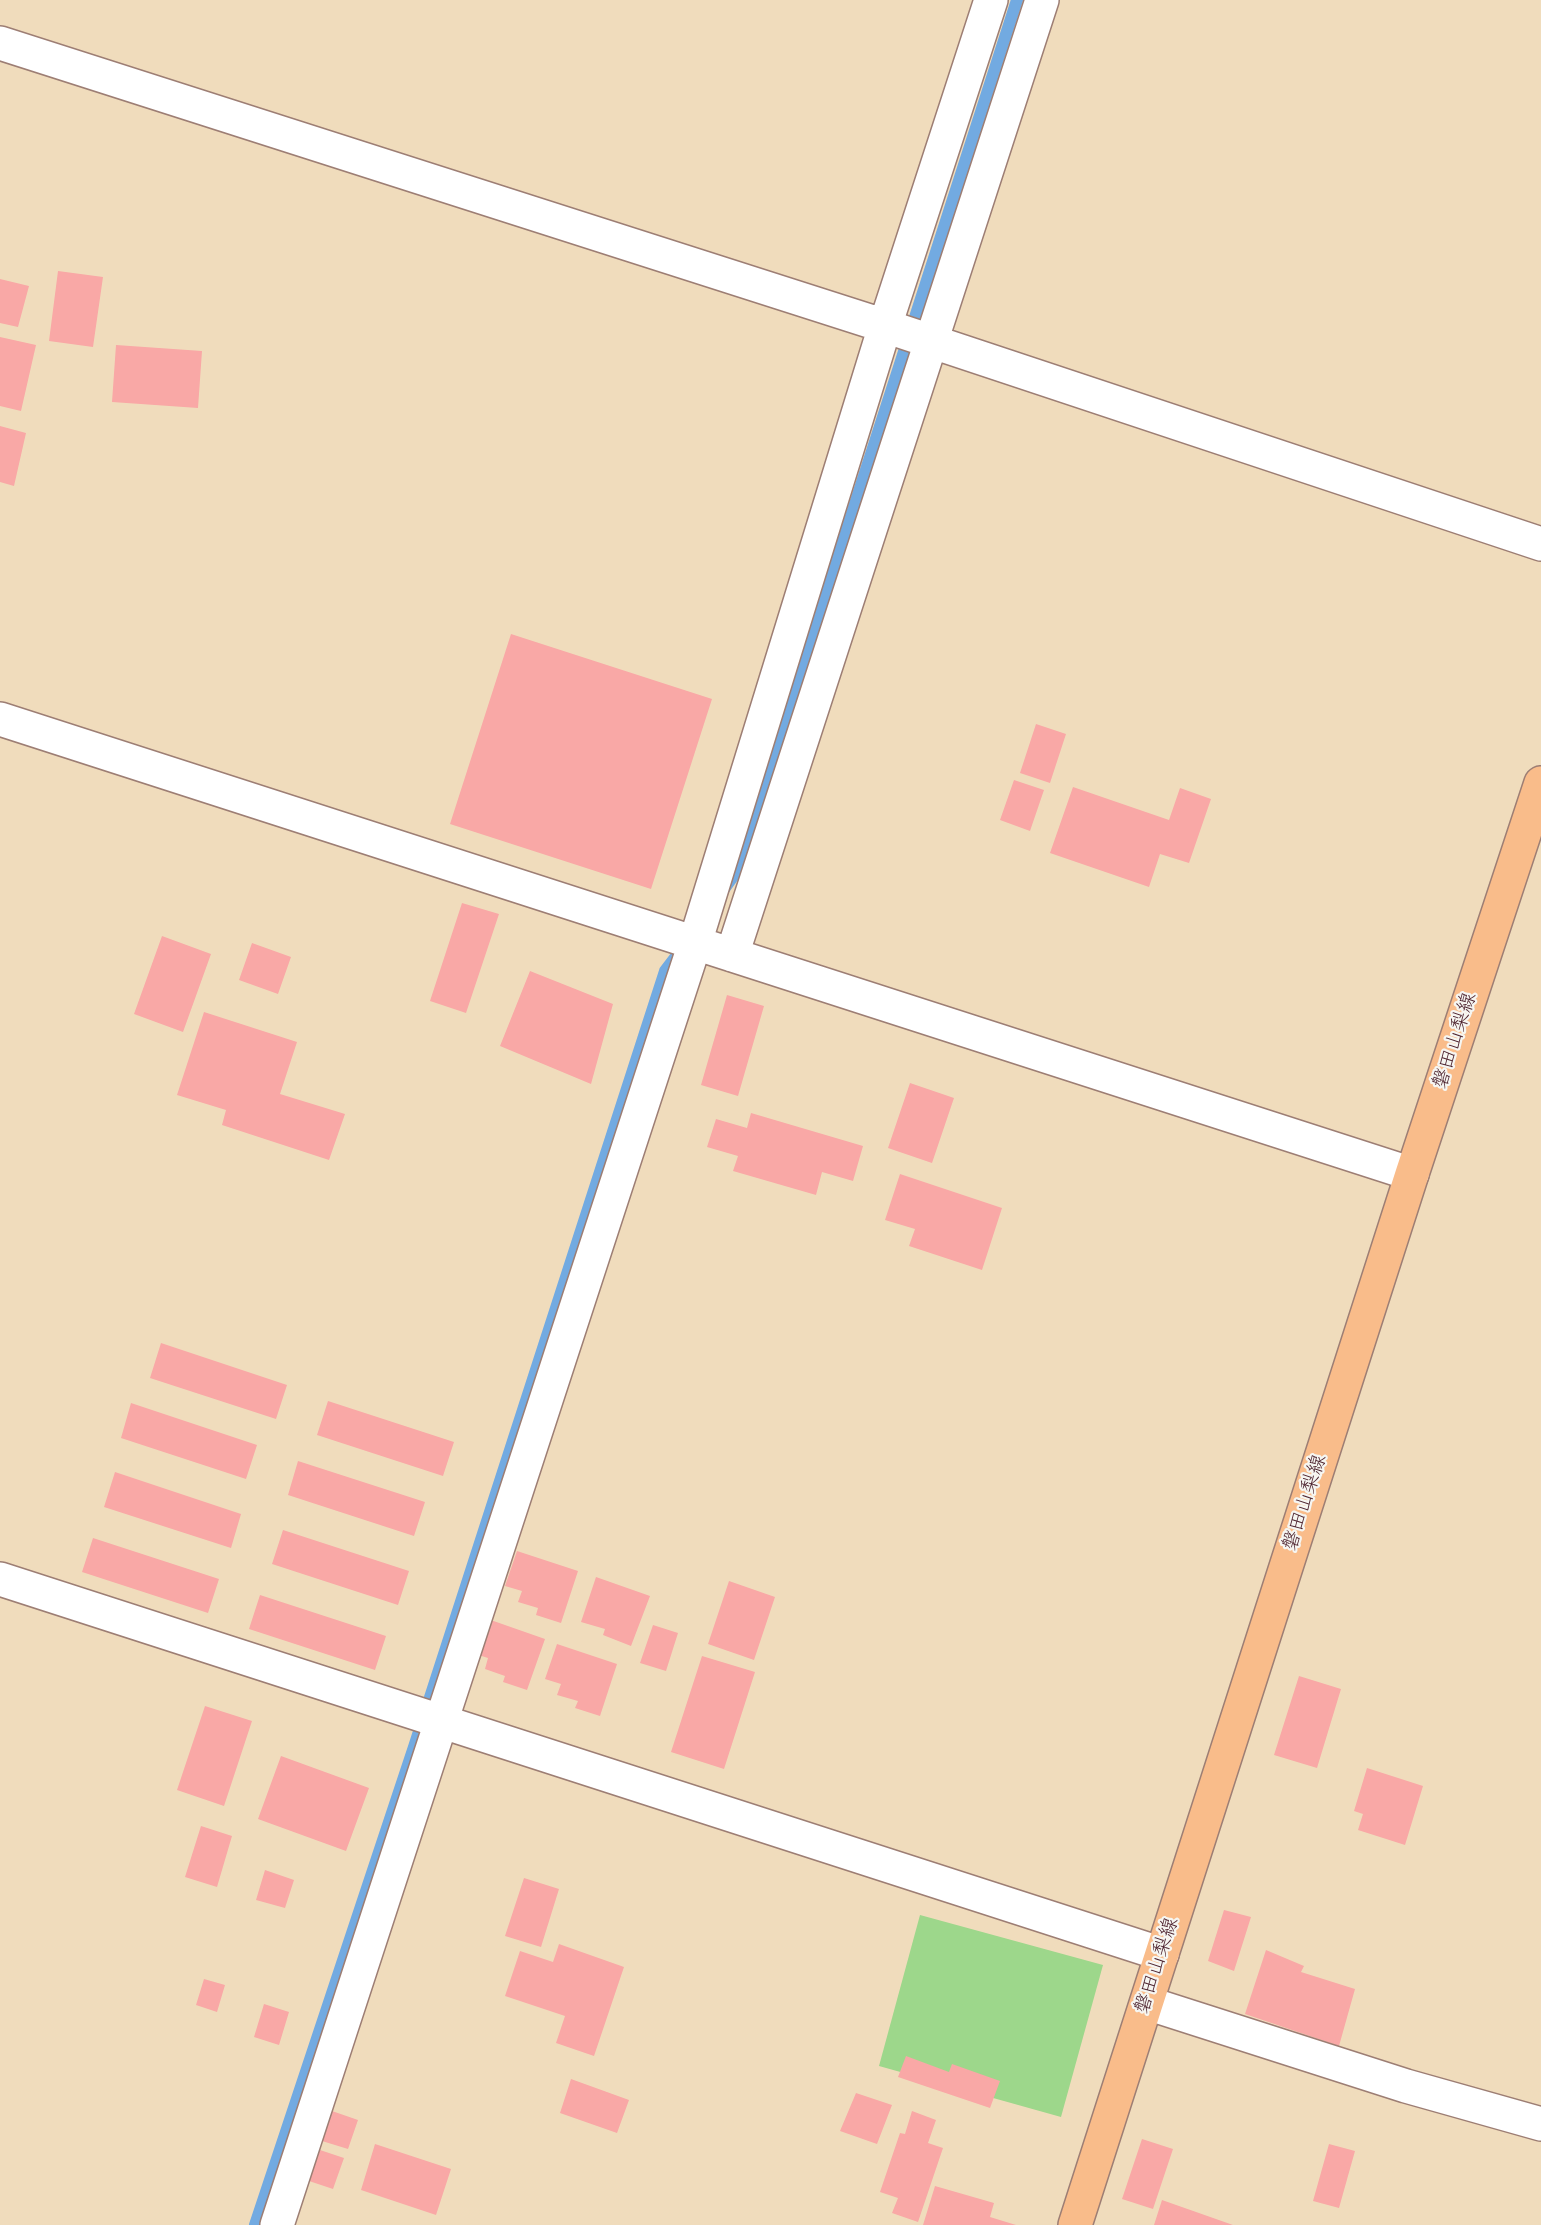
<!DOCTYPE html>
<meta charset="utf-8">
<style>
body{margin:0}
canvas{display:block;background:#f0dcbc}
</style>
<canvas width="1541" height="2225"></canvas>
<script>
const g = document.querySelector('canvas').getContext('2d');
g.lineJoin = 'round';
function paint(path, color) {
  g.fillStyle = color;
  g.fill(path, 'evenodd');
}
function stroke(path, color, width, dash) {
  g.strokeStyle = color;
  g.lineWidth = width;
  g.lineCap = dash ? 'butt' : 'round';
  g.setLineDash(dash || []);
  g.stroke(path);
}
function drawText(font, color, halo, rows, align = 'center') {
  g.font = font + ' Mynerve,"Klee One",sans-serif';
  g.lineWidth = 4.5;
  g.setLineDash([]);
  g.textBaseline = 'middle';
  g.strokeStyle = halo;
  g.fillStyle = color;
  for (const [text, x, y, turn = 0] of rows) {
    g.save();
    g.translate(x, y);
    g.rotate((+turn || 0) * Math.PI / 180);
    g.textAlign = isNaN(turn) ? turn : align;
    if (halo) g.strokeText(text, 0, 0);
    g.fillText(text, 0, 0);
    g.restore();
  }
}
paint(new Path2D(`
 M920,1915L1103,1965L1061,2117L879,2066Z`), '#9dd78b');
stroke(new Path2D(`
 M724,889L737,871L1017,0
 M255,2225L414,1747L665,971L681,950`), '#72aae1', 12);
paint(new Path2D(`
 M58,271L103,277L93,347L49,341Z
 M0,279L29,286L18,327L0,323Z
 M0,337L36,345L21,411L0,406Z
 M116,345L202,351L198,408L112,402Z
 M0,426L26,433L14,486L0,482Z
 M511,634L712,699L651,889L450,824Z
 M1036,724L1066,734L1050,783L1020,773Z
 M1014,780L1044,790L1030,831L1000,820Z
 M1073,787L1169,820L1180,788L1211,799L1189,863L1160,854L1149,887L1050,853Z
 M462,903L499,914L466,1013L430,1001Z
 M162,936L211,954L183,1032L134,1014Z
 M252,943L291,957L278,994L239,980Z
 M530,971L613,1004L591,1084L500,1046Z
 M727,995L764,1006L738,1096L701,1085Z
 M204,1012L297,1042L280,1094L345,1114L329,1160L222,1125L226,1110L177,1095Z
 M910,1083L954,1098L932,1163L888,1148Z
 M751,1113L863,1146L853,1181L822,1172L816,1195L733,1171L738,1156L707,1147L716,1119L747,1128Z
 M900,1174L1002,1208L982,1270L909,1246L915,1229L885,1220Z
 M161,1343L287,1385L276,1419L150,1378Z
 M328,1401L454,1442L443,1476L317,1435Z
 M131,1403L257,1445L246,1479L121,1438Z
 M298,1461L425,1502L414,1536L288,1495Z
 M115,1472L241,1514L231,1548L104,1507Z
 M283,1530L409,1571L398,1605L272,1564Z
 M93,1538L219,1579L208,1613L82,1572Z
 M517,1551L578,1571L561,1623L536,1615L538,1608L518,1602L522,1591L505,1586Z
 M596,1577L650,1596L631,1646L603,1635L605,1629L581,1622Z
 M729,1581L775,1597L754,1660L708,1644Z
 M260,1595L386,1636L375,1670L249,1629Z
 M485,1618L545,1639L527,1690L503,1682L505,1676L485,1669L488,1658L472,1653Z
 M653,1625L678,1633L666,1671L640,1663Z
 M557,1644L617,1664L600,1716L575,1708L578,1701L557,1695L561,1684L545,1679Z
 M702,1656L755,1672L724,1769L671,1752Z
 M1299,1676L1341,1689L1317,1768L1274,1755Z
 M205,1706L252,1721L224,1806L177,1790Z
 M281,1756L369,1788L346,1851L258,1819Z
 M1367,1768L1423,1786L1405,1845L1358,1830L1363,1814L1354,1811Z
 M201,1826L232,1836L217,1887L185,1877Z
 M265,1870L294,1880L285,1908L256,1900Z
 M524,1878L559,1889L541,1947L505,1936Z
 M1224,1910L1251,1917L1234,1971L1208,1961Z
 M559,1944L624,1967L594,2056L556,2043L565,2016L505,1996L520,1951L553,1962Z
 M1266,1950L1304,1966L1301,1972L1355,1989L1339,2046L1245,2014Z
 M204,1979L225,1985L217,2012L196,2005Z
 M264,2004L289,2012L279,2045L254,2037Z
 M906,2056L949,2072L952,2064L1000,2081L990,2108L898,2077Z
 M571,2079L629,2100L617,2133L560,2113Z
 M856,2093L892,2105L877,2144L840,2131Z
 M332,2111L358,2120L348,2149L322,2141Z
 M912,2111L936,2120L928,2143L943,2148L918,2222L892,2213L898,2198L880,2192L900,2133L905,2134Z
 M1142,2139L1173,2149L1153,2209L1122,2199Z
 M375,2144L451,2169L436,2215L361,2190Z
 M1329,2144L1355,2151L1339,2208L1313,2201Z
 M317,2149L344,2158L333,2189L306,2180Z
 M935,2186L994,2203L990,2217L1016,2225H923Z
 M1162,2200L1233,2225H1154Z`), '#f9a8a6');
const minor = new Path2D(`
 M0,43L885,326L1541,544
 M0,719L1412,1174
 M732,955L1042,0
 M0,1579L1162,1954
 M1147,2003L1406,2086L1541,2124
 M277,2225L695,943L885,326L991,0`);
const major = new Path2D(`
 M1075,2225L1412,1174L1541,783`);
stroke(minor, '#9d7e74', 36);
stroke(major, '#9d7e74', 36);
stroke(minor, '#fff', 33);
stroke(major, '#f9bc8a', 33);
drawText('20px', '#4a1f2b', '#f6f6f2', [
 ["磐田山梨線",1456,1041,-72],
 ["磐田山梨線",1306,1503,-72],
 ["磐田山梨線",1158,1966,-72]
]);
</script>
